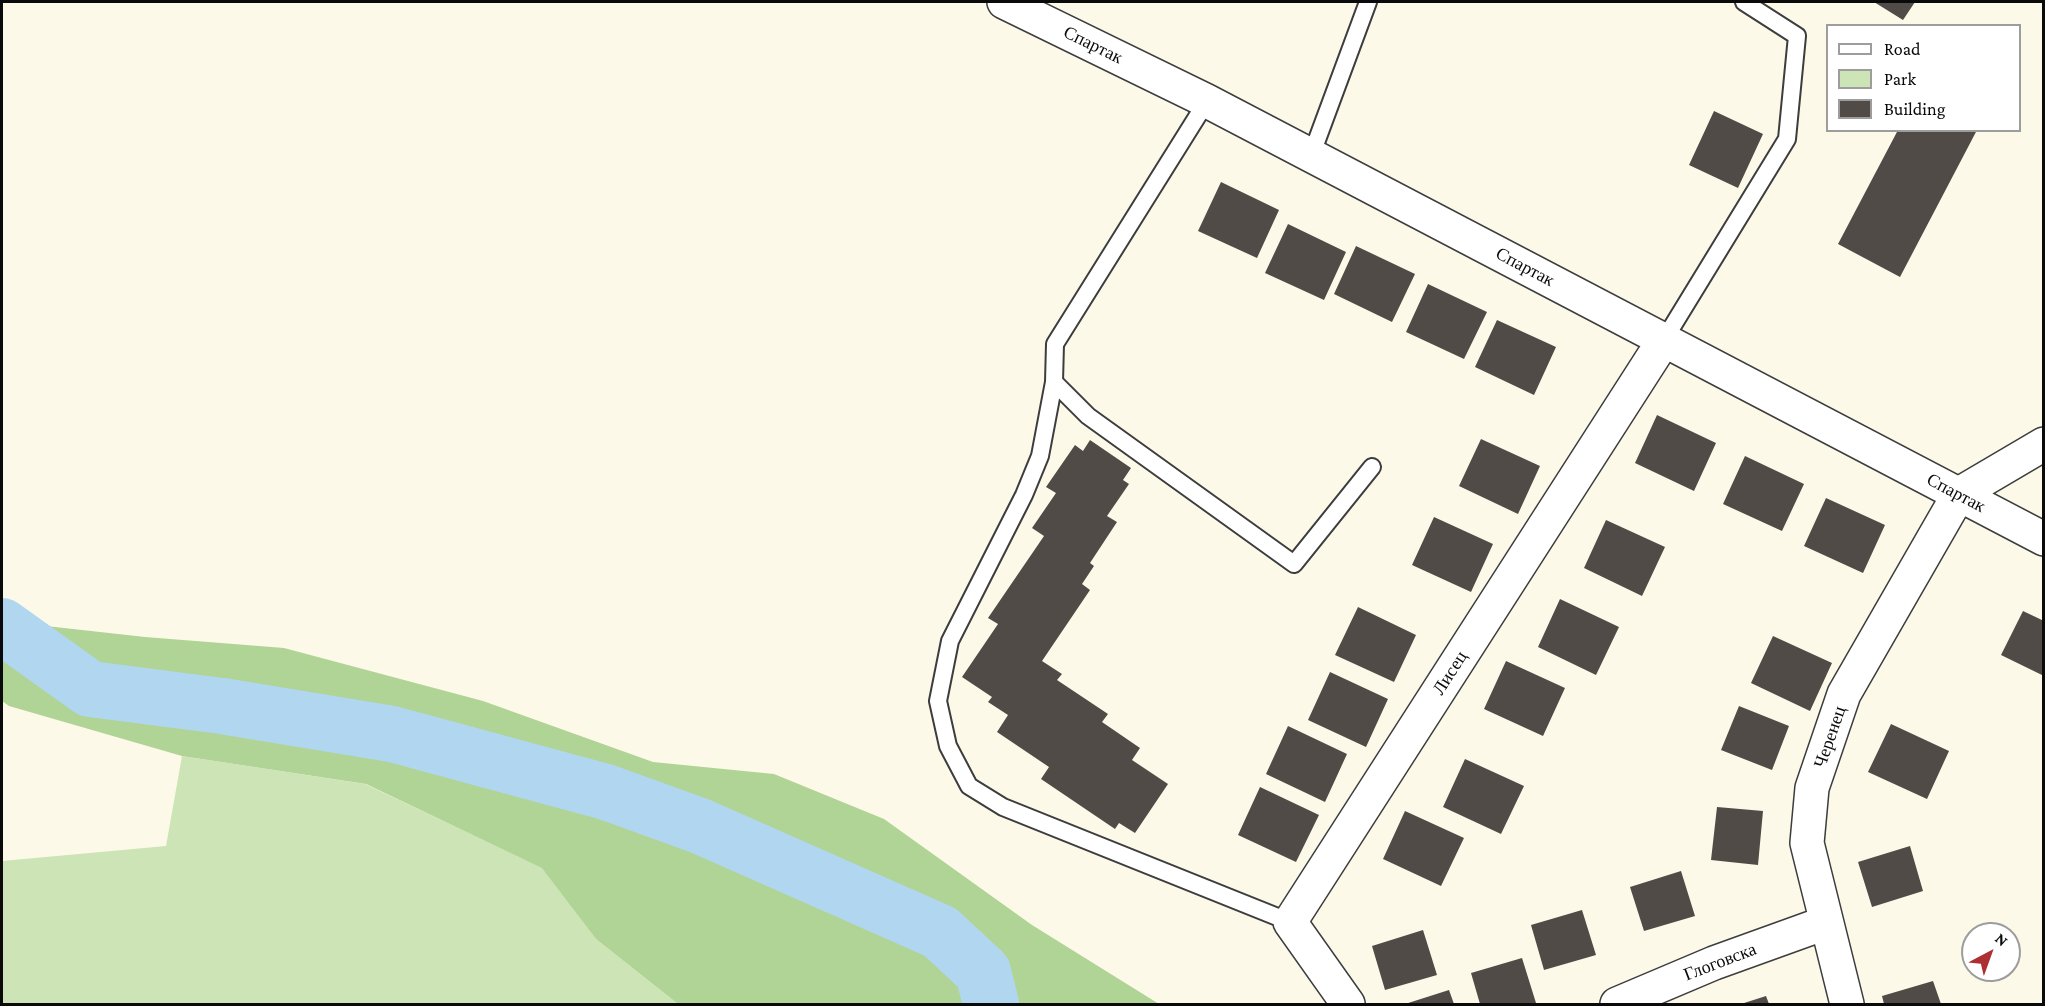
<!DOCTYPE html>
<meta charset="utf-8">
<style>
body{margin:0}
#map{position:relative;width:2045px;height:1006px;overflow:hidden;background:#fdf9e8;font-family:"Crimson Pro",serif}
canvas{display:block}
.frame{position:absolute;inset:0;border:3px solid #0a0a0a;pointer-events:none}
.legend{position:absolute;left:1826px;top:24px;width:195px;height:108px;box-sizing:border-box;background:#fff;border:2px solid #9d9d9d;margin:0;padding:8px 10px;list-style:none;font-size:18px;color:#0a0a0a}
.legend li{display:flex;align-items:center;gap:12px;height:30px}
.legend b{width:30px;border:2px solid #9d9d9d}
.north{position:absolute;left:1961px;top:922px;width:60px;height:60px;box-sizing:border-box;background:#fff;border:2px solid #9d9d9d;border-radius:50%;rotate:41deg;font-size:16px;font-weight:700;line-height:24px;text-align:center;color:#0a0a0a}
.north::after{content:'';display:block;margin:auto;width:21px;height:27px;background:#ad2f32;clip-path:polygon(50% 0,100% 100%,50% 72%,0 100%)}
</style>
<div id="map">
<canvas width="2045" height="1006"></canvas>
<div class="frame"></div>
<ul class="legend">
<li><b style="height:8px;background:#fff"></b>Road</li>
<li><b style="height:16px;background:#cde4b6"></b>Park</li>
<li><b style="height:16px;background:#514b47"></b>Building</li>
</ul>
<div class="north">N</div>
</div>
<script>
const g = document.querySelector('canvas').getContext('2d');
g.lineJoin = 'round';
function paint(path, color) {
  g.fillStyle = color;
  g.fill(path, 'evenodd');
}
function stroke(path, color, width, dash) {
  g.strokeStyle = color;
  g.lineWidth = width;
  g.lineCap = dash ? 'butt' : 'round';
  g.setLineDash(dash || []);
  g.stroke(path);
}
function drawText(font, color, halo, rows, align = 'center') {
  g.font = font + ' "Crimson Pro",serif';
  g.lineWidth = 6;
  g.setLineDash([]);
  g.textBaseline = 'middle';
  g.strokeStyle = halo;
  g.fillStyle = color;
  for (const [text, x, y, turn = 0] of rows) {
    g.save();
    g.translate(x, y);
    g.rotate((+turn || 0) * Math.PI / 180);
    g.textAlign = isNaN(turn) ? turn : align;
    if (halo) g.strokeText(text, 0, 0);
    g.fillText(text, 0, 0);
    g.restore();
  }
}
paint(new Path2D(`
 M182,756L365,784L543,868L596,939L678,1004H2V861L166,846Z`), '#cde4b6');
paint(new Path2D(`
 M2,598L28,624L145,637L284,648L483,701L653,762L774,774L884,819L1032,925L1159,1004H678L596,939L542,868L366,784L182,756L9,706L2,701Z`), '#b0d396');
stroke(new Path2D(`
 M2,626L90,689L222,706L392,734L606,792L700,826L940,932L983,972L991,1004`), '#b1d7f0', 56);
paint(new Path2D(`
 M1874,2H1915L1903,20Z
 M1714,111L1763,134L1738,188L1689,165Z
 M1898,130H1977L1900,277L1838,244Z
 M1221,182L1279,210L1257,258L1198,231Z
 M1288,224L1346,252L1324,300L1265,273Z
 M1356,246L1415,274L1392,322L1334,294Z
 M1428,284L1487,312L1464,359L1406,332Z
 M1497,320L1556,347L1534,395L1475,367Z
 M1657,415L1716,443L1694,491L1635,463Z
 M1481,439L1540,466L1518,514L1459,486Z
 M1090,440L1131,468L1123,480L1129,484L1107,516L1117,522L1090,563L1094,566L1082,584L1090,590L1042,661L1062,674L1057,680L1108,714L1102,722L1140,748L1132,760L1168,784L1135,833L1119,823L1115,829L1041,779L1049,767L997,732L1008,715L988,702L992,697L962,677L998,624L988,618L1044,536L1032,528L1056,493L1046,487L1075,445L1083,451Z
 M1745,456L1804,484L1782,531L1723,504Z
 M1826,498L1885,525L1863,573L1804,546Z
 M1434,517L1493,544L1471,592L1412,565Z
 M1606,520L1665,547L1642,596L1584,568Z
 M1560,599L1619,627L1596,675L1538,647Z
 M1358,607L1416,635L1394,682L1335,655Z
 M2023,611L2044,621V676L2001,655Z
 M1773,636L1832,663L1810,711L1751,683Z
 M1506,661L1565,688L1543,736L1484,709Z
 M1330,672L1388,699L1366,747L1308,720Z
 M1739,706L1789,726L1772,770L1721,750Z
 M1891,724L1949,751L1927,799L1868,772Z
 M1288,726L1347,754L1325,802L1266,774Z
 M1465,759L1524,786L1501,834L1443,807Z
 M1260,787L1319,815L1296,862L1238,835Z
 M1717,807L1763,811L1758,865L1711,860Z
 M1405,811L1464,838L1441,886L1383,859Z
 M1910,846L1923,891L1872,907L1858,862Z
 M1681,871L1695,916L1644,931L1630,887Z
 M1582,910L1596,955L1544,970L1531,925Z
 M1423,930L1437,975L1385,990L1372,946Z
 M1522,958L1536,1003L1480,1004L1471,973Z
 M1933,981L1941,1004H1884L1882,996Z
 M1449,990L1454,1004H1405Z
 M1766,996L1769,1004H1741Z`), '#514b47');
const service = new Path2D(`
 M1207,101L1055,344L1054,382L1040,456L1024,495L950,641L938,701L948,746L969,786L1003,807L1290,922
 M1311,156L1368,2
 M1664,340L1787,139L1797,36L1744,2
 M1054,382L1088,416L1294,564L1372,467`);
const minor = new Path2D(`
 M1004,2L1207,101L2044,539
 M1348,1004L1290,922L1664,340
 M1617,1004L1714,963L1825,923
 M1847,1004L1807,843L1812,788L1844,694L1959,494L2044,444`);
stroke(service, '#3d3d3d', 20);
stroke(minor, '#3d3d3d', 36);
stroke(service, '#fff', 16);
stroke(minor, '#fff', 33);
drawText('18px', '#0a0a0a', '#fff', [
 ["Спартак",1093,45,26],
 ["Спартак",1525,267,28],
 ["Спартак",1956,493,28],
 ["Лисец",1450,673,-57],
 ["Черенец",1830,737,-71],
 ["Глоговска",1720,962,-21]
]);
</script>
